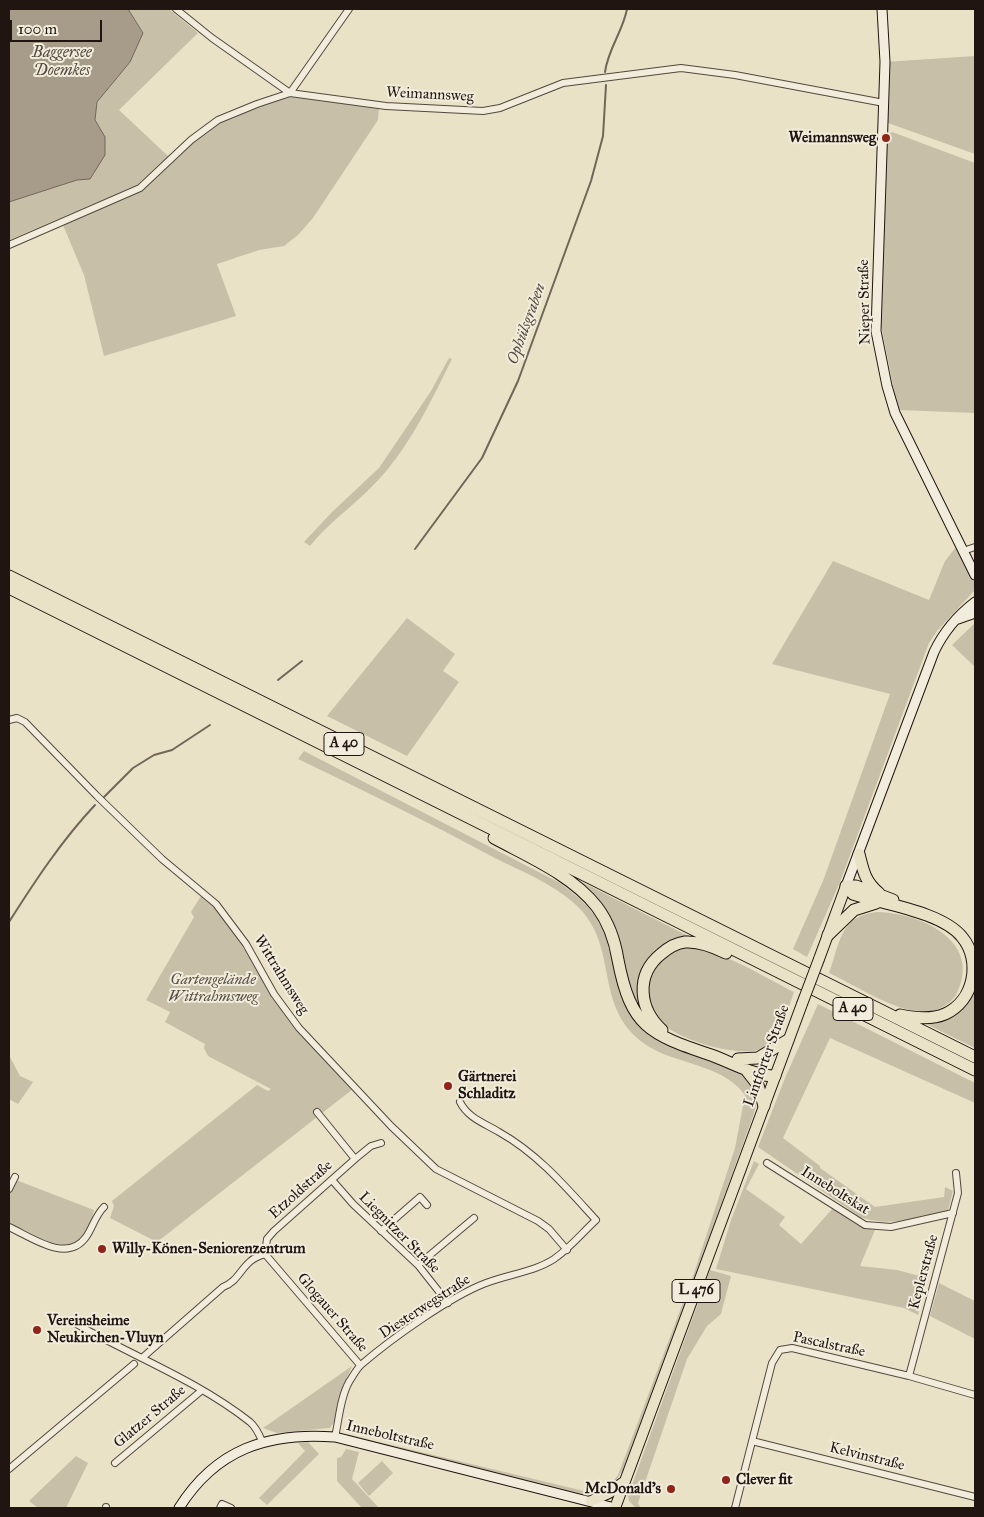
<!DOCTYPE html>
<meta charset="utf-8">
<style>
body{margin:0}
#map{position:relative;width:984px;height:1517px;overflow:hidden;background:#eae2c7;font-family:"IM FELL Great Primer",serif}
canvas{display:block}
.frame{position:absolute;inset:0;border:10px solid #211511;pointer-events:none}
.scale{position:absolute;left:10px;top:20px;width:92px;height:22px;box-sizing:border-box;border:2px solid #211511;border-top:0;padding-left:6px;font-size:15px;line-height:18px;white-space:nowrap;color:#211511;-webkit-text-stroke:4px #f1ecdb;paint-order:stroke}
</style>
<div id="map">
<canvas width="984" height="1517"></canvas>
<div class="frame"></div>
<div class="scale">100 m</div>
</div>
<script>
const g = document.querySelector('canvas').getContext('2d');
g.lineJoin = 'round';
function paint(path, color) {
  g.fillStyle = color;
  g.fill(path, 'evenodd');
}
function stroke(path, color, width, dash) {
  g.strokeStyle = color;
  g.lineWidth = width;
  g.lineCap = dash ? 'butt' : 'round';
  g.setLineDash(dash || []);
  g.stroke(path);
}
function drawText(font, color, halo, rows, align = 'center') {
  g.font = font + ' "IM FELL Great Primer",serif';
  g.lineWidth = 4;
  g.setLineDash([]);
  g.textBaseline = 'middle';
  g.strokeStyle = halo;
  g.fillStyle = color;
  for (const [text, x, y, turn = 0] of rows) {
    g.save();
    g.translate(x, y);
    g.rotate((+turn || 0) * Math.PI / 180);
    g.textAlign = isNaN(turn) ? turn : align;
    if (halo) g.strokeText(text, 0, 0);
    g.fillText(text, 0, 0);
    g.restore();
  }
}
paint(new Path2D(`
 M128,9H169L198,33L119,110L168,156L214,119L290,96L379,108L378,120L313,218L298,235L284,246L259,250L217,264L236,316L104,356L84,275L63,225L142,190L165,159L137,185L9,240V202L77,180L90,179L105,137L95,120L97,102L130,62L143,33Z
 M975,56V154L888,123L885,62Z
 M892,132L975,163V413L898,410L879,315L886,136Z
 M449,358L452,359C432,399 411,444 381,477C359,502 331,520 310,546L304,542L331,513L379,468L431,391Z
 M956,547L975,584L974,591L937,631L929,643L840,882L807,957L793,949L823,881L890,694L772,664L833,561L929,600L945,561Z
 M407,618L455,654L443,671L459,682L407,756L327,716Z
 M975,623V667L952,645Z
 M304,751L560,883C574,894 588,904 598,920C621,956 610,1003 646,1033C671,1054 753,1060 757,1097C757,1103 755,1110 753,1116L678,1324L623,1470L613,1485L599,1494L586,1495L533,1483L350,1436L346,1434L584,1491C600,1493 608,1488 618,1475L693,1276L735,1148L745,1095C720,1060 666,1066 636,1037C597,1001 616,950 582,911C558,885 522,872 491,856C428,822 363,790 298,759Z
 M574,878L698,941L684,940L643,969L650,1023L638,1014L618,946Z
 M201,896L224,916L272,995L353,1089L157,1242L110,1218L114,1206L112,1201L257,1085L268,1091L271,1089L208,1056L204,1048L205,1044L165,1022L170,1012L146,1000L194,917L191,912Z
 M877,912C921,913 984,941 956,995C950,1005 936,1012 924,1012C895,1012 855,985 829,973C840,942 840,916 877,912Z
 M685,948C723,949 761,976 794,992C788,1009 783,1035 768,1046C746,1062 673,1039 657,1019C635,990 653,957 685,948Z
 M975,980V1048L918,1020L936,1019Z
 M818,1004L975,1083V1103L830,1038L783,1138L820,1166V1168L875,1207L944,1197L945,1187L953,1191L948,1211C917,1217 891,1228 860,1217L758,1147L785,1078Z
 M9,1055L20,1076L33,1082L18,1104L9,1099Z
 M754,1161L759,1164L746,1189L785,1217L779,1225L801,1244L833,1208L857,1225L875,1230L860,1266L897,1270L927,1278L918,1315L904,1308L716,1269L731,1220Z
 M16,1180L94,1210C83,1268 43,1239 9,1224V1195Z
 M710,1270L731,1276L721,1314L707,1326L687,1359L638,1503L640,1507L636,1508L629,1501L628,1496Z
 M939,1283L975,1301V1339L930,1316Z
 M352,1366L339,1397L334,1422L330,1428L277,1433L263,1428Z
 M308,1442L319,1454L267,1505L259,1498L305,1451L298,1443Z
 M346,1449L359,1452L352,1479L379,1508H362L337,1481V1458L341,1457Z
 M76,1456L88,1463L66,1508H38L29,1501Z
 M382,1461L393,1473L369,1496L358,1483Z`), '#c8bfa8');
const water = new Path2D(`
 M9,9H128L143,33L130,62L97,102L95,120L105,137V155L90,179L77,180L9,202Z`);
paint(water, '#a69c89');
stroke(water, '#716659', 1);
stroke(new Path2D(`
 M605,72C608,49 623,31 627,9
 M415,549L482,458L518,381L591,181L603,136L606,85
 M278,680L302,661
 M104,797L133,768L154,755L172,750L210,725
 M9,922C35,881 62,840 95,805`), '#716659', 2);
const street = new Path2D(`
 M176,9L212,38L290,93L349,9
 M9,245L140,188L191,140L218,120L257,104L290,93L386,106L483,111L500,108L563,83L681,68L735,75L884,103
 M963,551L975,547
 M9,720L17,718L25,722L97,796L162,859L216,904L246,944L274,994L299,1028L391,1126L436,1169L538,1221L549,1229L567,1250
 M317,1112L355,1159
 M767,1163L865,1225L891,1227L953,1213
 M332,1180L353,1204L418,1265L448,1303
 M9,1189L15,1177
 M9,1227C31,1237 67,1264 86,1237C93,1227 95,1216 104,1207
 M381,1231L420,1197L427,1205
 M265,1254L267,1239L274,1231L355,1159L371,1146L381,1143
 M265,1254L360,1365
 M418,1265L474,1218
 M78,1325C135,1357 198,1381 250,1422C256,1427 259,1434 262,1441
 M142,1358L223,1287C242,1280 241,1260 265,1254
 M909,1376L958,1193L956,1173
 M335,1437C339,1420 340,1398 349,1382C353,1376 357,1368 362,1364C391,1339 451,1296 486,1283C509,1274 534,1272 554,1259C570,1248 582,1233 596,1220C565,1186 538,1154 499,1132C484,1123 468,1118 460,1102
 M752,1441L975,1497
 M115,1463L201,1391
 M9,1469L134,1364
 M106,1508V1507
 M220,1508L222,1504L231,1508
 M735,1508L772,1363L780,1350L792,1348L909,1376L975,1395`);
const secondary = new Path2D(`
 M882,9L885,62L876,331L887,386L895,413L975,575
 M958,619L975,613
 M846,886L934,652C943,633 958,615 975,602
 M179,1508C216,1449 268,1432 335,1437L615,1508`);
const primary = new Path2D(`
 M819,959L846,886
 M591,1501L609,1493L625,1481
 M615,1508L802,1004`);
const highway = new Path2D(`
 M9,576L975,1057
 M9,588L975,1070
 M494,838C529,857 572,875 597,907C609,923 615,941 618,960C631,1027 649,1034 711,1055C731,1062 754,1076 775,1076
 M859,854C863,870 865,882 879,893
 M846,886L853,894C883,904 942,912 962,937C982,961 974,1001 945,1014C931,1020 914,1018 900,1015
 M846,886H856L893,900
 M828,935L854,910L876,903
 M662,1030C639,1009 635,975 661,954C668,948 676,943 685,942C698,941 714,947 726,953
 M738,1059L758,1058L788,1040
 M747,1071L758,1085L764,1106`);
stroke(street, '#53483e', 8);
stroke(secondary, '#211511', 11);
stroke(primary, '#211511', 12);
stroke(highway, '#211511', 13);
stroke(street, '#f1ecdb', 6);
stroke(secondary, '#f1ecdb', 9);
stroke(primary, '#eae2c7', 10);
stroke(highway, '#eae2c7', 11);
const primaryBridge = new Path2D(`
 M802,1004L819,959`);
stroke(primaryBridge, '#211511', 12, []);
stroke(primaryBridge, '#eae2c7', 10);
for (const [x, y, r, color] of [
 [886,138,5,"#8f2418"],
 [448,1086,5,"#8f2418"],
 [102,1249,5,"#8f2418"],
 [37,1330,5,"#8f2418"],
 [726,1480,5,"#8f2418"],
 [671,1489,5,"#8f2418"]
]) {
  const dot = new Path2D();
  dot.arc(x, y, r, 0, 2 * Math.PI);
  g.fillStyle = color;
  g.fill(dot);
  stroke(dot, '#f1ecdb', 2);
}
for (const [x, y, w] of [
 [344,744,40],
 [853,1009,40],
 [696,1291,48]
]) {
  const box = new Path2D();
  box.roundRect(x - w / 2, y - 11.5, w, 23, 4);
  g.fillStyle = '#f1ecdb';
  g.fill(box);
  stroke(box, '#211511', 1);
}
drawText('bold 14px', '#211511', null, [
 ["A 40",344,744],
 ["A 40",853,1009],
 ["L 476",696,1291]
]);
drawText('15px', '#211511', '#f1ecdb', [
 ["Weimannsweg",430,95,3],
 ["Nieper Straße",865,302,-91],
 ["Wittrahmsweg",281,975,58],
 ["Lintforter Straße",767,1056,-70],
 ["Etzoldstraße",301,1190,-42],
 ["Inneboltskat",835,1191,32],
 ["Liegnitzer Straße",399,1233,45],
 ["Keplerstraße",924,1272,-75],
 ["Diesterwegstraße",425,1307,-33],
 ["Glogauer Straße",332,1313,49],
 ["Pascalstraße",829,1345,12],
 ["Glatzer Straße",150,1417,-40],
 ["Inneboltstraße",390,1436,13],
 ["Kelvinstraße",867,1457,14]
]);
drawText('bold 15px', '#211511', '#f1ecdb', [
 ["Weimannsweg",876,138,"right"],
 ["Gärtnerei",458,1077],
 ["Schladitz",458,1094],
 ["Willy-Könen-Seniorenzentrum",112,1249],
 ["Vereinsheime",47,1321],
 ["Neukirchen-Vluyn",47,1338],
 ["Clever fit",736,1480],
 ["McDonald's",661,1489,"right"]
], 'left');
drawText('italic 15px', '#5b5046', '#f1ecdb', [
 ["Gartengelände",213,980],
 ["Wittrahmsweg",213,997]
]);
drawText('italic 16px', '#564b41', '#f1ecdb', [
 ["Baggersee",62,53],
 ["Doemkes",62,71],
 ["Ophülsgraben",527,324,-70]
]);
</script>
